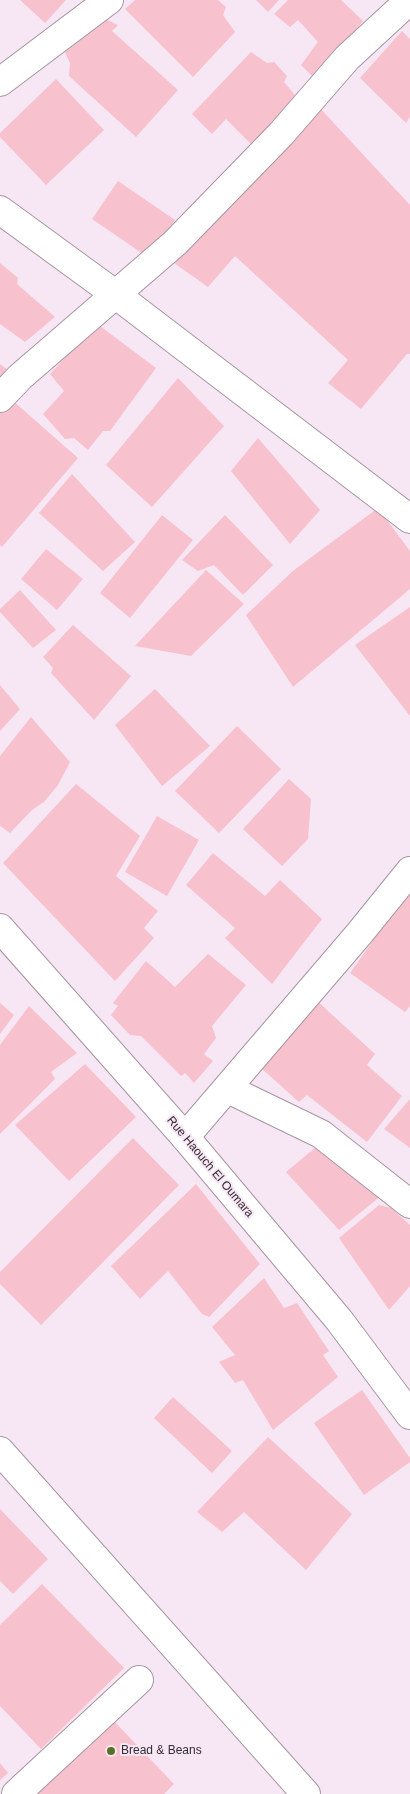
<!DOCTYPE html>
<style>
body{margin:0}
canvas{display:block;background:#f7e6f3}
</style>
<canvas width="410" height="1794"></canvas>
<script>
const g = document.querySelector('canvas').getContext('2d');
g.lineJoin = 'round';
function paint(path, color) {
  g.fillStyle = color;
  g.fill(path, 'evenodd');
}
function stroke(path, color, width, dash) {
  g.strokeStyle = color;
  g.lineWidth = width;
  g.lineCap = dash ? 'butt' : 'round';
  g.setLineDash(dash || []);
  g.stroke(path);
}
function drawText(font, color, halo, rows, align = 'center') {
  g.font = font + ' Helvetica,sans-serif';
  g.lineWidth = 4;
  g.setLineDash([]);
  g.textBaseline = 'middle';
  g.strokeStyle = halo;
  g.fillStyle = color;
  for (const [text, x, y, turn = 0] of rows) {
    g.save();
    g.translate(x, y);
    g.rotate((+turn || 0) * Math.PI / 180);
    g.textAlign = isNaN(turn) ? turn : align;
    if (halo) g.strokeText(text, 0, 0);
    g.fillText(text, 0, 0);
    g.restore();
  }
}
paint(new Path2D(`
 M20,0H66L45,23Z
 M135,0H218L226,7L223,15L235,32L193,77L125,9Z
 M256,0H279L268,12Z
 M288,0H341L363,21L332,60L326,61L312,76L301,65L318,42L298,20L290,27L274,14Z
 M99,16L118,25L112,31L178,90L136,137L69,76L70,63L65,52Z
 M402,31L410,39V117L406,123L360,78Z
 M251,52L267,63L274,62L287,76L284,82L295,95L253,146L226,119L212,134L192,114Z
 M56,79L104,130L46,185L0,137V133Z
 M318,106L410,205V354H407L361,409L328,383L348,360L235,256L208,287L174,263Z
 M118,181L175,220L149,258L92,219Z
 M0,263L18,278L17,284L55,317L25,342L0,324Z
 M96,323L156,368L110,431H103L88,450L74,438L65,439L43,414L64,391L50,374Z
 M0,364L13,374L0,388Z
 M178,378L224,426L152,507L106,465Z
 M12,400L78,458L2,547L0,545V413Z
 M258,438L320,510L290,544L231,471Z
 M72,474L135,542L103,571L39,513Z
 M378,508L410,551V589L293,687L246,615L294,570Z
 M162,515L193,540L130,618L100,593Z
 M225,515L273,565L243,595L214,565L198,571L182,560Z
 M46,549L83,579L57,610L21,579Z
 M206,570L244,604L191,656L135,646Z
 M20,590L56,630L33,648L0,612V609Z
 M410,607V716L355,645Z
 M73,625L131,676L94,720L51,673L53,668L43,657Z
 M0,685L20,709L0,731Z
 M155,689L210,746L162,786L115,725Z
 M31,717L70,762L58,785L44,802L32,810L10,833L0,826V756Z
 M237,726L281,769L219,833L175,791Z
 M289,779L311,799L308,839L282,866L243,829Z
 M76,784L140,836L116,876L158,911L144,928L154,938L115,981L3,863Z
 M157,816L199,840L167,896L125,872Z
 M213,853L265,896L280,880L322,919L272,984L225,938L235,928L186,885Z
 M410,889V1006L405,1012L350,973Z
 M208,954L246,985L212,1026L216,1038L204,1054L213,1061L194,1083L185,1073L181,1076L141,1036L130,1035L111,1015L118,1006L113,1003L146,961L175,987Z
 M315,999L375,1054L367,1065L402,1096L367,1142L307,1095L299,1102L261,1068Z
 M0,1003L14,1015L0,1034Z
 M29,1006L77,1053L51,1072L55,1079L0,1134V1045Z
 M85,1064L136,1117L69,1181L15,1125Z
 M410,1099V1148L384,1129Z
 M133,1138L179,1185L41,1325L0,1284V1272Z
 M322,1142L382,1195L339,1230L286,1172Z
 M196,1184L260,1264L209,1317L202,1314L168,1271L140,1299L111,1266Z
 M379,1205L391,1208L410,1225V1286L389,1310L339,1238Z
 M264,1278L284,1308L297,1303L329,1351L323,1355L338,1377L273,1430L243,1380L235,1383L219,1362L235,1355L212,1327Z
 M362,1390L410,1458V1462L364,1495L314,1423Z
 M173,1397L232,1451L212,1473L154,1418Z
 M268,1437L352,1514L306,1570L244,1512L222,1532L197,1512Z
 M0,1509L48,1559L13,1594L0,1581Z
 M42,1584L124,1668L41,1749L0,1706V1625Z
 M112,1719L174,1784L164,1794H36Z
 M0,1763L8,1773L0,1780Z`), '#f7c2ce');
const street = new Path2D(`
 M0,82L109,0
 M0,398L20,377L175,243L281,134L347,58L399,10L407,0
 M228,1089L321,1134L410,1204
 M185,1137L359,934L410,871
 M0,1451L306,1794
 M16,1794L139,1680`);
const secondary = new Path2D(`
 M0,210L115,294L410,519
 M0,928L185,1137L339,1320L410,1415`);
stroke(street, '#a696a3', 30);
stroke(secondary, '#a696a3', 30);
stroke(street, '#fff', 28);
stroke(secondary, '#fff', 28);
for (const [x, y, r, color] of [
 [111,1751,5,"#567125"]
]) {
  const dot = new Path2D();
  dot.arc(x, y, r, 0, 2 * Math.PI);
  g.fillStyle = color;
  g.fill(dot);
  stroke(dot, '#f7e6f3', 2);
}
drawText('12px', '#332c32', '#f7e6f3', [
 ["Rue Haouch El Oumara",210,1167,50]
]);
drawText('12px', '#332c32', '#f7e6f3', [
 ["Bread & Beans",121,1751]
], 'left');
</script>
